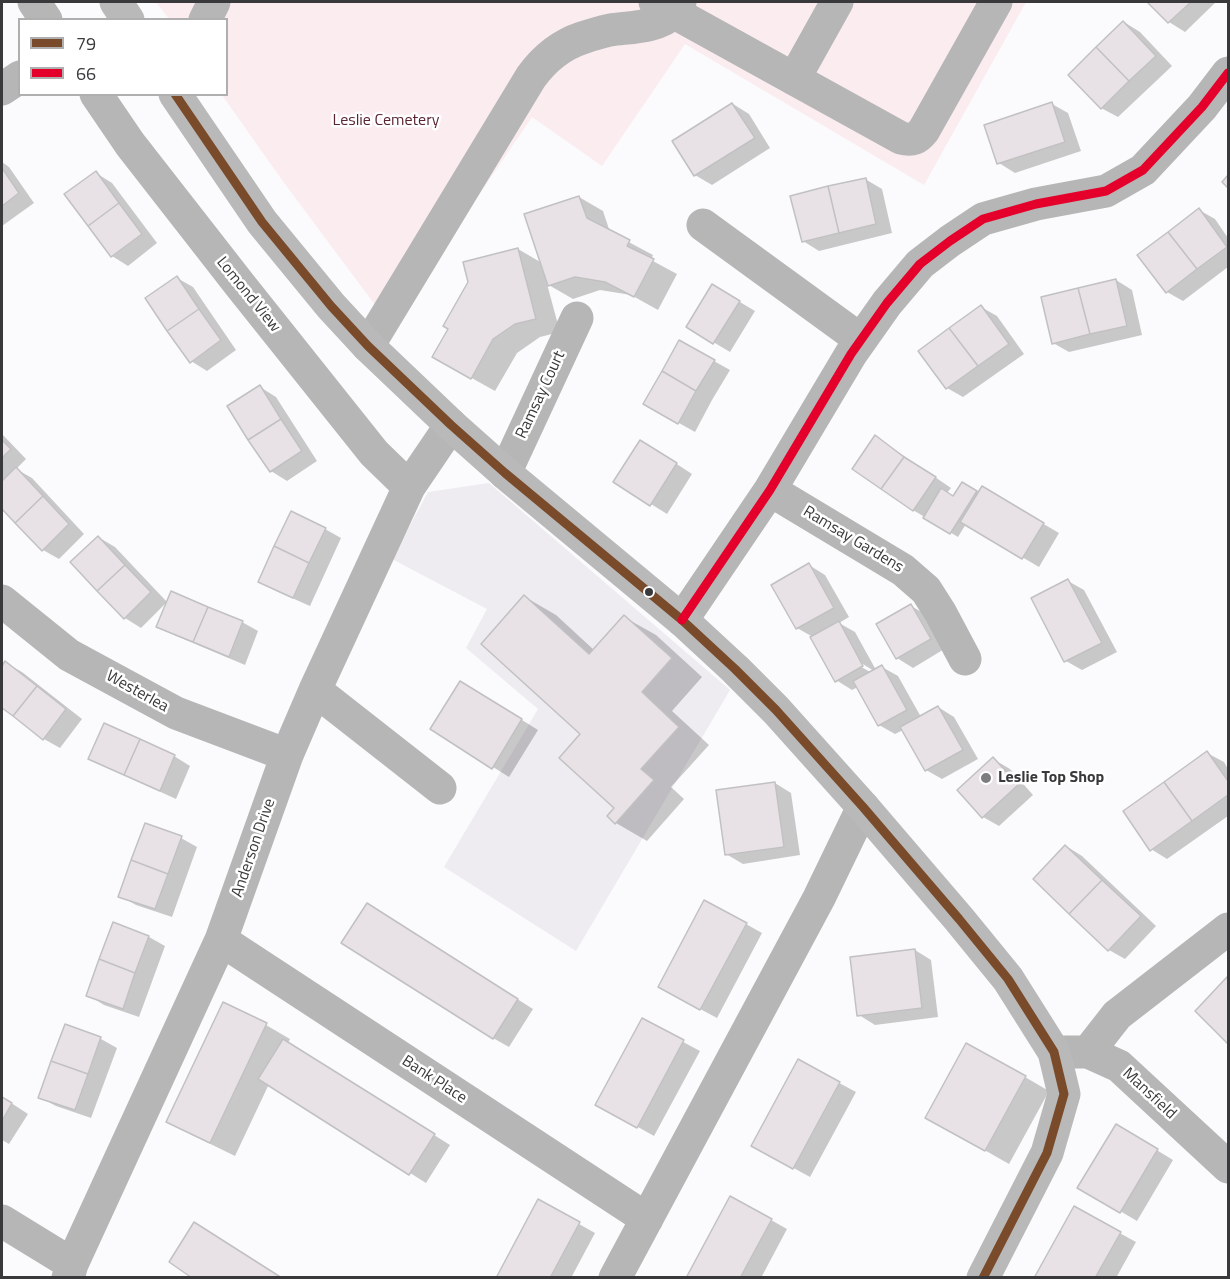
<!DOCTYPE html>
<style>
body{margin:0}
#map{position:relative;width:1230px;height:1279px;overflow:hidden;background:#fbfafc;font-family:"Titillium Web",sans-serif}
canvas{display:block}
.frame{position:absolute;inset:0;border:3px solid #39383a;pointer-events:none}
.legend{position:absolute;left:18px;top:18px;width:210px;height:78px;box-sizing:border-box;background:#fff;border:2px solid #b0afb0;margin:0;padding:8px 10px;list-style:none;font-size:18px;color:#39383a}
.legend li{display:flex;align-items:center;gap:12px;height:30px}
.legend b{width:30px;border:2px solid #b0afb0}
</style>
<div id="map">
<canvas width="1230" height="1279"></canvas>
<div class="frame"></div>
<ul class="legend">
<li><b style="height:8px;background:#7a4b2a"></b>79</li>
<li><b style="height:8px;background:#e4002b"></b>66</li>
</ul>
</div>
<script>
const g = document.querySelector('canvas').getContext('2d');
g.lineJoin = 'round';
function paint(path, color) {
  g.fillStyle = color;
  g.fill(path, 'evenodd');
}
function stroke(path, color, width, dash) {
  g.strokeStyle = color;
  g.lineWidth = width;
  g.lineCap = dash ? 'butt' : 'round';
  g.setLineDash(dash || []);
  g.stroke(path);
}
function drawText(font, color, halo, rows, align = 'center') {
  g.font = font + ' "Titillium Web",sans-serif';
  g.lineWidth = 5;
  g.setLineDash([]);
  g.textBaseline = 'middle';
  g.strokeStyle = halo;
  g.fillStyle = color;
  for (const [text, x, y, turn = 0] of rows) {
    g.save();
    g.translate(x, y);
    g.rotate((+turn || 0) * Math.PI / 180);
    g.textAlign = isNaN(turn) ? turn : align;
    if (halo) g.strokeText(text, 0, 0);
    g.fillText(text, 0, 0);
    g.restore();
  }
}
paint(new Path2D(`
 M489,483L730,690L576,951L444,867L538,709L466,648L487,609L392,559L428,492Z`), '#eeebf1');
paint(new Path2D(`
 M156,2H1026L924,185L685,44L602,166L532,117L390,325L282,180L222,95L226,94V20L169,19Z`), '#faecef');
paint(new Path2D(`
 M1149,2H1216L1185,32L1169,22Z
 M1124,22L1140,32L1172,66L1118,117L1101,108Z
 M733,104L749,114L770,148L712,185L695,175Z
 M1052,104L1068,113L1081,151L1015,173L999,163Z
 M2,162L9,167L34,203L2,226Z
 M96,173L112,183L157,243L128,266L112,256L66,194Z
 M865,179L882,189L892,233L819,251L803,241Z
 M579,197L603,211L610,232L653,255L651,260L677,274L658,310L631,295L600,290L573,299L547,284L560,332L540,337L517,353L495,391L434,357L518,249L542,263Z
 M1199,210L1215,219L1228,238V267L1183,301L1167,292Z
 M177,278L193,287L236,350L207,371L191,361Z
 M1116,280L1132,290L1142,335L1069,352L1053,343Z
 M713,286L755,311L730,352L688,327Z
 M981,307L997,316L1024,354L963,397L947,388Z
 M680,342L730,370L712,400L695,432L645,404Z
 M260,387L276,397L317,461L287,481L271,471Z
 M2,434L26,459L16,469L32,478L84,534L59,559L43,550L2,506Z
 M875,437L891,447L951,488L947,493L954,498L963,484L979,494L982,488L1059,533L1039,567L966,524L958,537L913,510Z
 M657,451L692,474L667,514L651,504Z
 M325,529L341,538L310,606L276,591L260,581Z
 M98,537L115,547L167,602L141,628L125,618L72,562Z
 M809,565L825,575L849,617L839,623L855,632L876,670L882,667L898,676L921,717L938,707L954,717L978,759L942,779L926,770L903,730L895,734L879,725L858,687L852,690L836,680L813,637L797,628ZM858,661L874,671L872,673L856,664Z
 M1068,581L1084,590L1117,652L1082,670L1066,661Z
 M525,597L556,615L594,650L624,617L656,635L702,677L672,711L709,745L671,787L684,799L647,841L616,823V808L582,734Z
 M911,606L927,615L946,648L913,668L897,658Z
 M242,622L258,631L245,665L174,635L158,626Z
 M6,663L22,672L82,719L60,748L44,739L2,705V668Z
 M477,692L538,730L509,777L493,767Z
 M1207,753L1224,762L1228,769V816L1167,859L1151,849Z
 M174,756L190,766L176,799L106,767L90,758Z
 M993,759L1010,769L1033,795L999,826L983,817Z
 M775,783L791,793L800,855L743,864L726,854Z
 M181,838L197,847L172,917L136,905L120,896Z
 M1066,846L1082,856L1156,926L1125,959L1109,950L1035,879Z
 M383,914L533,1009L509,1047L493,1038Z
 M114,924L149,937L165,946L139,1017L104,1005L88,995Z
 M746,924L762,933L717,1018L676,996Z
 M915,950L931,960L938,1017L875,1025L859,1015Z
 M1228,979V1042L1197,1011Z
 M224,1004L266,1025L290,1039L288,1043L450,1145L426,1183L269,1084L235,1156L192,1135L168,1121Z
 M642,1020L700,1051L654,1136L597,1104Z
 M66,1026L101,1039L117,1048L91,1118L56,1106L39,1097Z
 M798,1061L856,1092L810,1177L770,1155Z
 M1025,1077L1049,1091L1009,1164L951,1131Z
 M2,1097L28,1114L9,1144L2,1140Z
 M1132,1135L1173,1160L1137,1221L1079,1187Z
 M538,1201L595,1233L571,1278H497Z
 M1074,1208L1136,1242L1116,1278H1035Z
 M771,1220L787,1229L761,1278H688Z`), '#0003');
const building = new Path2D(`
 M1147,2H1191L1168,23Z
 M1123,21L1156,56L1129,81L1096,47Z
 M1096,47L1129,81L1101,109L1068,75Z
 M1052,102L1065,142L997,164L984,125Z
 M732,103L755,138L694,176L672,141Z
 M2,168L19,193L2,206Z
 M96,171L119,203L88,226L64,194Z
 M1228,175V188L1222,182Z
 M866,178L876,224L839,233L828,186Z
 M828,186L839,233L802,242L790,196Z
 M579,196L587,218L630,240L627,246L654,259L634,297L605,282L575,277L548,286L524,214Z
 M119,203L142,234L111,257L88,226Z
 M1199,208L1227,247L1197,269L1168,232Z
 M1168,232L1197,269L1166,293L1137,255Z
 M518,248L536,319L515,324L493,339L471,379L432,357L448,329L443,326L468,282L463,262Z
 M177,276L199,309L167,331L145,298Z
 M1116,279L1127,326L1090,334L1078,288Z
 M712,284L740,301L713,344L686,327Z
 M1078,288L1090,334L1052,344L1041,297Z
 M981,305L1009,344L978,366L949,328Z
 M199,309L221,340L190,363L167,331Z
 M949,328L978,366L946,389L918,351Z
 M679,340L715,360L696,391L662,371Z
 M662,371L696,391L678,424L643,404Z
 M260,385L281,419L248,440L227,406Z
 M281,419L302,451L270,472L248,440Z
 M875,435L904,457L881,489L852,469Z
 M2,440L11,449L2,458Z
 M640,440L677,463L650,506L613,482Z
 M904,457L936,477L913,511L881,489Z
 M16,467L43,496L15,523L2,509V481Z
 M962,482L977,491L950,534L923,518L941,488L953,496Z
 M982,486L1044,523L1022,559L960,522Z
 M43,496L69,524L42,551L15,523Z
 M291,511L326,528L309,563L274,546Z
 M98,536L125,565L97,591L70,562Z
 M274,546L309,563L293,598L258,582Z
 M809,563L834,608L796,629L771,585Z
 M125,565L151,592L124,619L97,591Z
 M1068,579L1102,643L1064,662L1031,598Z
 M171,591L208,607L193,642L156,627Z
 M524,595L589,654L624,615L672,658L642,692L679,727L641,769L654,780L615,824L607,816L614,808L559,758L580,734L481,644Z
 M911,604L931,639L896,659L876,624Z
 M208,607L243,621L229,657L193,642Z
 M839,621L863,666L835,682L810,637Z
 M5,661L37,686L13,716L2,708V666Z
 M882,665L907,710L878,726L853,681Z
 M460,681L522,719L492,769L430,729Z
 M37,686L66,709L43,740L13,716Z
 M938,706L963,750L925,771L900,727Z
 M104,723L140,739L124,775L88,759Z
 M140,739L175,755L160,791L124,775Z
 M1207,751L1228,781V795L1192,821L1164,782Z
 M993,757L1018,785L982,818L957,790Z
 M775,782L784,847L725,855L716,790Z
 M1164,782L1192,821L1150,851L1123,811Z
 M145,823L182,836L168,874L131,860Z
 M1065,845L1102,880L1069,914L1033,879Z
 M131,860L168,874L155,909L118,897Z
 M1102,880L1141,916L1108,951L1069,914Z
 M704,900L747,923L700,1010L658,987Z
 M367,903L518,999L493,1039L341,943Z
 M113,922L149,936L135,973L99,959Z
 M915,949L922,1008L857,1016L850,957Z
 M99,959L135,973L123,1009L86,996Z
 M1227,977L1228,978V1044L1195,1011Z
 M223,1002L267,1023L210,1143L166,1122Z
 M642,1018L684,1040L637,1128L595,1105Z
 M65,1024L101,1037L88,1074L51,1061Z
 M283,1039L435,1134L409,1175L258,1079Z
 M966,1043L1026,1076L985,1151L925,1118Z
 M798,1059L840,1082L793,1169L751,1146Z
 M51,1061L88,1074L75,1110L38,1098Z
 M2,1097L12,1103L2,1121Z
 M1116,1124L1158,1149L1120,1213L1077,1188Z
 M730,1196L772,1219L740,1278H686Z
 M538,1199L580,1222L550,1278H496Z
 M1074,1206L1121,1232L1095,1278H1034Z
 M194,1222L282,1278H192L169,1262Z`);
paint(building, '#e8e2e7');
stroke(building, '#c2c1c2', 1.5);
stroke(new Path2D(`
 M34,2L46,20
 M655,2L901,138C912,141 917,139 924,130L996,2
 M205,20L214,2
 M794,79L837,2
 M2,89L20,77
 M96,94L130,144L240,285L374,453L409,487
 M703,225L861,340
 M368,346L531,77C544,59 561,45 582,38C591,35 601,32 610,30C630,27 657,28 673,13C676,10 678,5 680,2
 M505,473L577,318
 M770,490L903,570L926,590L940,612L965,659
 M2,601L69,655L176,713L287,755
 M682,620L770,490L851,354L887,303L920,264L950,241L983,219L1036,204L1106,191L1143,170L1202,107L1228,73
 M315,690L440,788
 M221,940L647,1219
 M1054,1052H1088L1119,1066L1228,1167
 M1088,1052L1117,1015L1228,929
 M2,1221L72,1264
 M68,1278L72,1264L221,940L287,755L315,690L409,487L451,425
 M615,1278L819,898L863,807`), '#b6b6b6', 33);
stroke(new Path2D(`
 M116,2L128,20
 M175,94L262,222L331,306L368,346L451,425L505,473L682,620L735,669L776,710L863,807L959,919L1008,979L1054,1052L1064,1094L1047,1153L983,1278`), '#bab9ba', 33);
stroke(new Path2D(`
 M175,94L262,222L331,306L368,346L451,425L505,473L682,620L735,669L776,710L863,807L959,919L1008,979L1054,1052L1064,1094L1047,1153L983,1278`), '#7a4b2a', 9);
stroke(new Path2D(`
 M682,620L770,490L851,354L887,303L920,264L950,241L983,219L1036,204L1106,191L1143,170L1202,107L1228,73`), '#e4002b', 9);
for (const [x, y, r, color] of [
 [649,592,5,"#39383a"],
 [986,778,6,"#7d7c7e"]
]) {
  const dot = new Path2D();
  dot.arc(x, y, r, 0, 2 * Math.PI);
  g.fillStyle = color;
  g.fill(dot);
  stroke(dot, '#fff', 2);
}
drawText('16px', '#592531', '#fff', [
 ["Leslie Cemetery",386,121]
]);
drawText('16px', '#39383a', '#fff', [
 ["Lomond View",248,295,51],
 ["Ramsay Court",541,395,-65],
 ["Ramsay Gardens",853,540,31],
 ["Westerlea",137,692,29],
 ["Anderson Drive",254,848,-71],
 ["Bank Place",434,1080,33],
 ["Mansfield",1149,1094,43]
]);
drawText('bold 16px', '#39383a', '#fff', [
 ["Leslie Top Shop",998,778]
], 'left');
</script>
